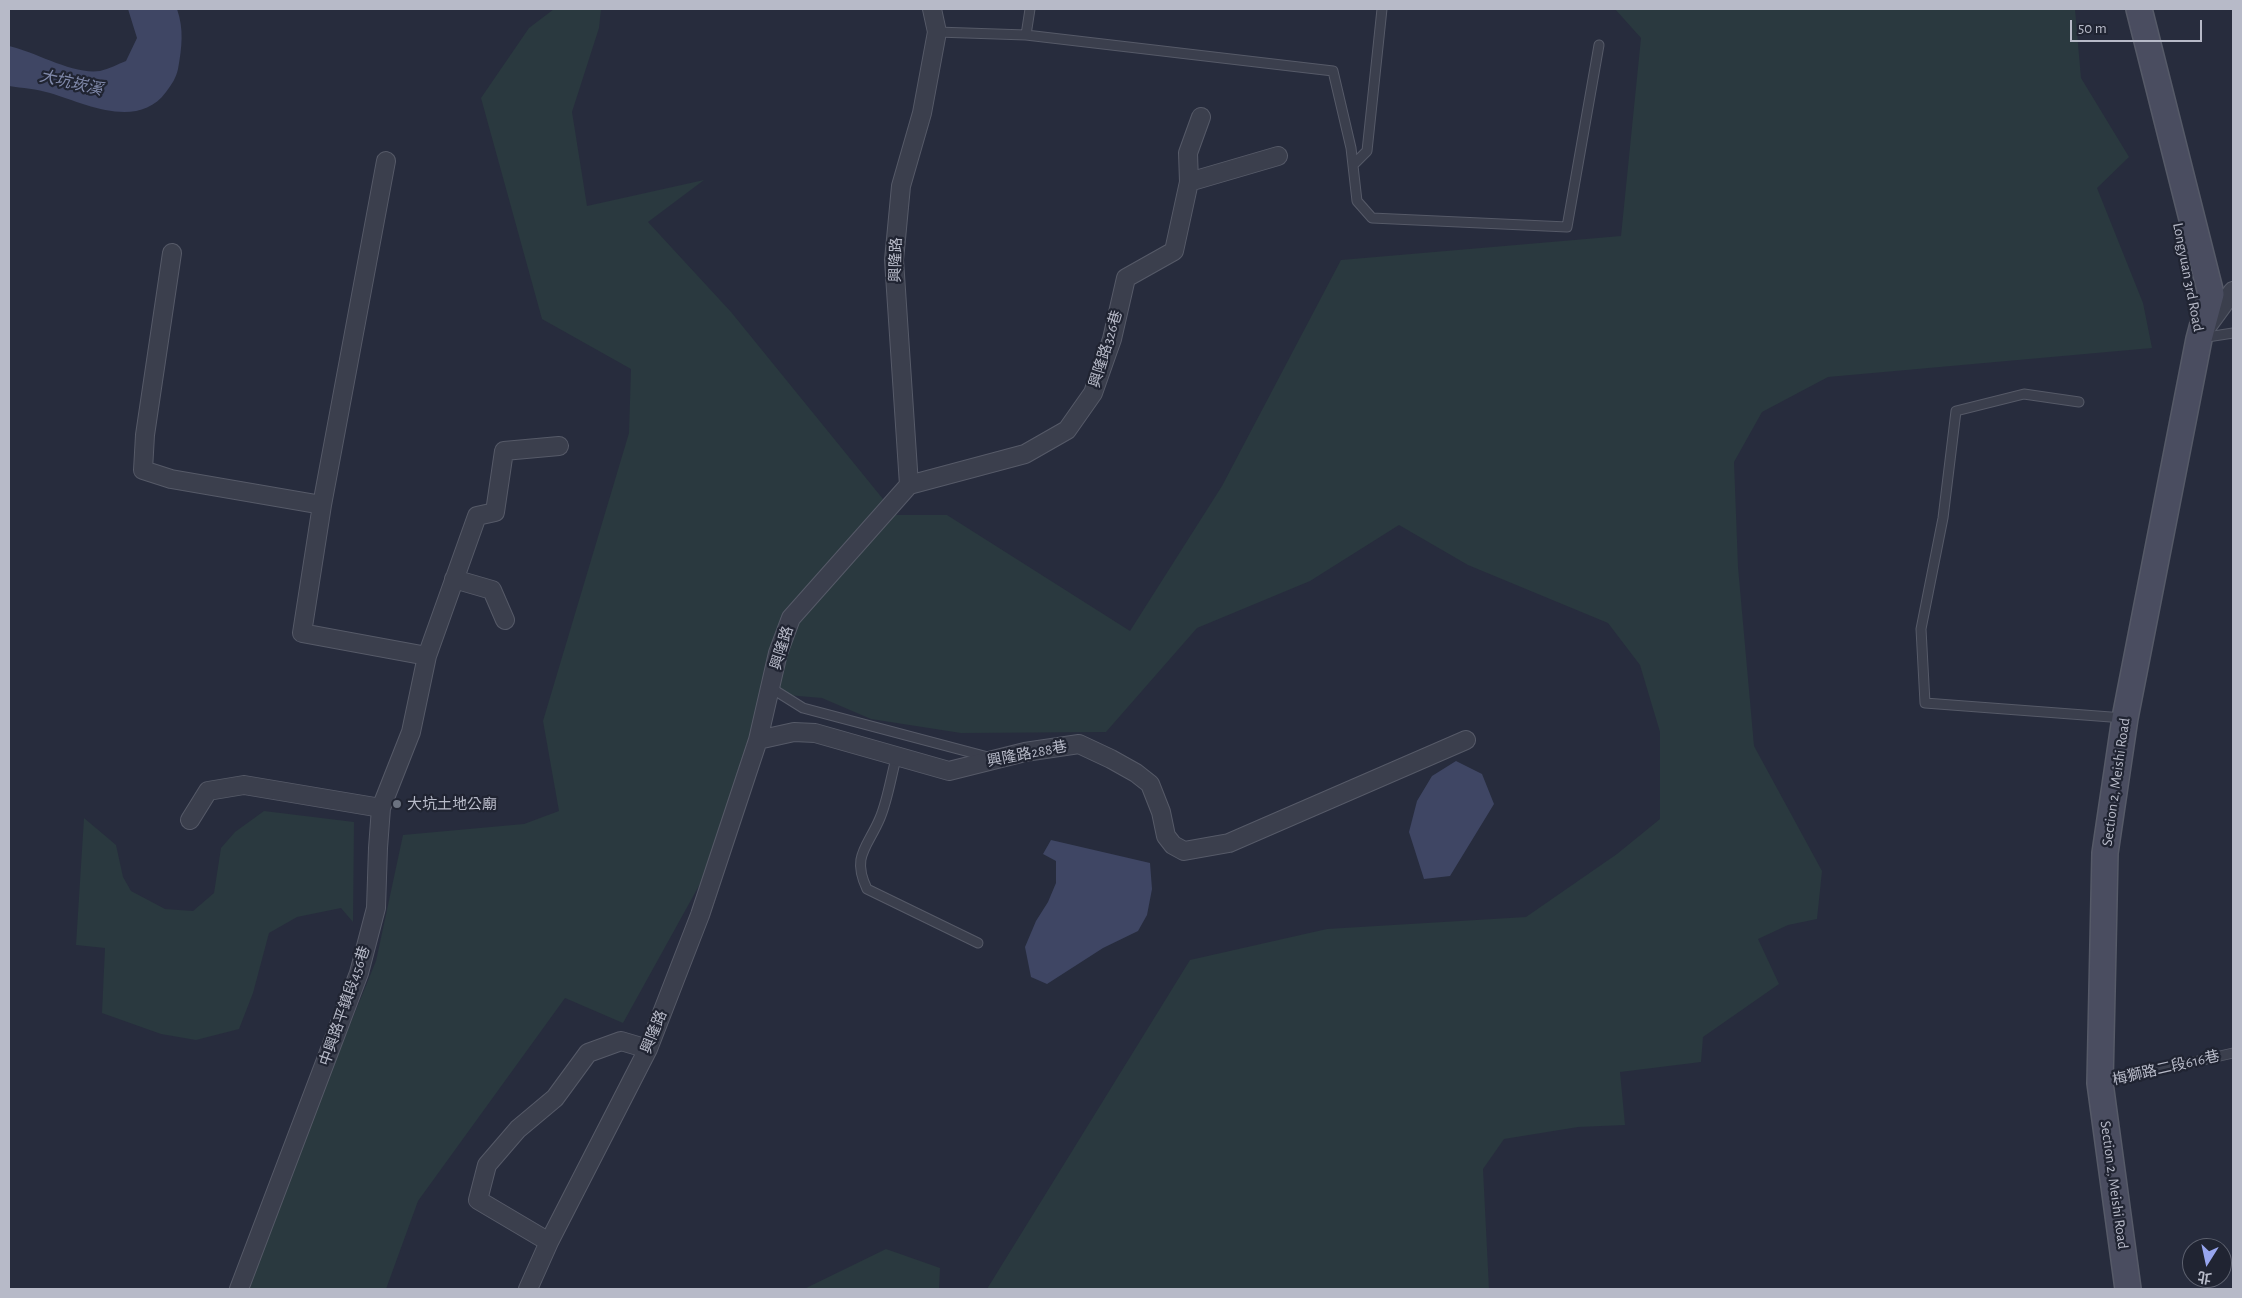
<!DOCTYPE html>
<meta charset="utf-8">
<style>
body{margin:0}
#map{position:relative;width:2242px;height:1298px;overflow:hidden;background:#272c3d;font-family:"Alegreya Sans","Noto Sans TC",sans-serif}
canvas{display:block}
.frame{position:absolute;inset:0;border:10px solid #b7bac8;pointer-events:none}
.north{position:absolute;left:2182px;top:1238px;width:50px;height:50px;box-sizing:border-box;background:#202432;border:1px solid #5c606e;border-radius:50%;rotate:190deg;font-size:14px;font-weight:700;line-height:20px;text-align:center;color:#b7bac8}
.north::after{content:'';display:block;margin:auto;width:18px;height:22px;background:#97a5ee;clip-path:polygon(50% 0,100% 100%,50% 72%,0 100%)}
.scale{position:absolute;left:2070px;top:20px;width:132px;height:22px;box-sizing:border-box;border:2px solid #b7bac8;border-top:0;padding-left:6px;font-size:15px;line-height:18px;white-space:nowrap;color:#b7bac8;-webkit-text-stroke:4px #202432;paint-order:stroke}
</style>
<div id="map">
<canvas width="2242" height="1298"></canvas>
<div class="frame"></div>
<div class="north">北</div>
<div class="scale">50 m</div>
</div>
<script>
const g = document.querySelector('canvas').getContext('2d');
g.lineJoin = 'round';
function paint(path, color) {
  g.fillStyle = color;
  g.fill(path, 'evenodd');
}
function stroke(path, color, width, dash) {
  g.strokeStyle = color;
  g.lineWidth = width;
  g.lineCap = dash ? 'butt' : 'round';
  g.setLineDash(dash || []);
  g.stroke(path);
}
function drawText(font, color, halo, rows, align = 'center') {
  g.font = font + ' "Alegreya Sans","Noto Sans TC",sans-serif';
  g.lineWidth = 4.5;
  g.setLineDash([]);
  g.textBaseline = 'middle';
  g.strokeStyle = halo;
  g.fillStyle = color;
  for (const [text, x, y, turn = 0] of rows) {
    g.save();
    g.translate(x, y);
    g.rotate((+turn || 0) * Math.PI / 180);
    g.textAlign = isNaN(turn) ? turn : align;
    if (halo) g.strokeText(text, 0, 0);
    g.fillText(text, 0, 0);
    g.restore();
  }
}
paint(new Path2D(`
 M554,9H601L599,28L572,112L587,206L704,180L648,222L731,312L896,515H947L1130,631L1222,486L1341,260L1621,236L1641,38L1615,9H2075L2081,78L2129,157L2097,188L2143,303L2152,348L1828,377L1762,412L1734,462L1738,567L1754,746L1822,871L1817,919L1788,925L1758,939L1779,984L1703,1037L1701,1062L1620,1072L1625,1125L1578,1127L1504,1139L1483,1169L1489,1289H987L1190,960L1327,929L1526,917L1617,854L1660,819V732L1640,665L1608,623L1468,565L1399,525L1310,581L1197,628L1106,732L961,733L871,719L822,698L763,693L750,742L706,873L623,1023L565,998L418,1201L386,1289H250L253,1262L376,961L403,835L524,824L559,811L543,721L629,433L631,369L542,319L481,98L529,28Z
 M264,811L354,822L353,922L341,908L297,917L269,933L253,993L239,1029L196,1040L161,1034L102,1013L105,948L76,945L84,818L116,845L123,877L131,891L165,909L193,911L214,893L221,848L235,832Z
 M886,1249L940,1268L939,1289H804Z`), '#2a393f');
paint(new Path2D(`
 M128,9H177C184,29 182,47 178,69C176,78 172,84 166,92C138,130 86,104 50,93C37,89 22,88 9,86V46C36,52 73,75 100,71C109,69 118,64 126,61L137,38Z
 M1456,761L1482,774L1494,804L1450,876L1424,879L1409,832L1417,801L1432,776Z
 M1051,840L1150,863L1152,889L1147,915L1138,931L1103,948L1047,984L1031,977L1025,947L1036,921L1048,902L1056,883V861L1043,854Z`), '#3f4664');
const lane = new Path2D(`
 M937,32L1026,35L1333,71L1351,148L1357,201L1372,218L1567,227L1599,45
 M1026,35L1030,9
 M1353,165L1367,151L1382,9
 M2201,338L2233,333
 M2079,402L2024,394L1956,411L1943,518L1921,629L1925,703L2124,718
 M771,688L803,708L988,757
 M897,755C891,776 888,799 880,818C868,847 851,856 867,889L978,943
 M2102,1083L2233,1053`);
const street = new Path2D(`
 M386,161L322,505L302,633L427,656L477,516L495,512L504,451L559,446
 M1189,182L1278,156
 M172,253L145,435L143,470L171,479L322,505
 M2206,328L2233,291
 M909,485L1025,454L1067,430L1093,393L1112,339L1126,278L1174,251L1189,182L1188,153L1201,117
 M454,579L492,590L505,620
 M758,740L794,732L815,733L949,771L1025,752L1079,744L1111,759L1136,773L1150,784L1161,812L1166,836L1173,845L1184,851L1229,843L1466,740
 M190,820L208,791L244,785L381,808
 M549,1242L478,1200L487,1165L518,1129L555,1098L588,1053L621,1041L648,1049
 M239,1289L359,973L376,908L378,848L381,808L411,732L427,656
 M528,1289L549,1242L648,1049L700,915L758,740L778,653L791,618L909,485L894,260L901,186L922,113L937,32L932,9`);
const secondary = new Path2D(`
 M2128,1289L2100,1083L2105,853L2125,718L2199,339L2211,294L2139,9`);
stroke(lane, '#565a68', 11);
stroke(street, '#565a68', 20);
stroke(secondary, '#565a68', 28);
stroke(lane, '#3b3f4d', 9);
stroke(street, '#3b3f4d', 18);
stroke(secondary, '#4a4d60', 25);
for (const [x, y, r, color] of [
 [397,804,5,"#6b7280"]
]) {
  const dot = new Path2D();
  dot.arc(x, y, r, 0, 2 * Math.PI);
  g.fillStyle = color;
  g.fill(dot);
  stroke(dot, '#202432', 2);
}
drawText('15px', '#b7bac8', '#202432', [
 ["興隆路",896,260,-89],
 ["Longyuan 3rd Road",2188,277,79],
 ["興隆路326巷",1106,349,-73],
 ["興隆路",782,648,-73],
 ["興隆路288巷",1027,754,-11],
 ["Section 2, Meishi Road",2116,782,-82],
 ["中興路平鎮段456巷",345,1006,-71],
 ["興隆路",654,1032,-68],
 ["梅獅路二段616巷",2166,1068,-13],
 ["Section 2, Meishi Road",2114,1185,82]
]);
drawText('15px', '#b7bac8', '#202432', [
 ["大坑土地公廟",407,804]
], 'left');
drawText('italic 16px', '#828bac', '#202432', [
 ["大坑崁溪",71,83,13]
]);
</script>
